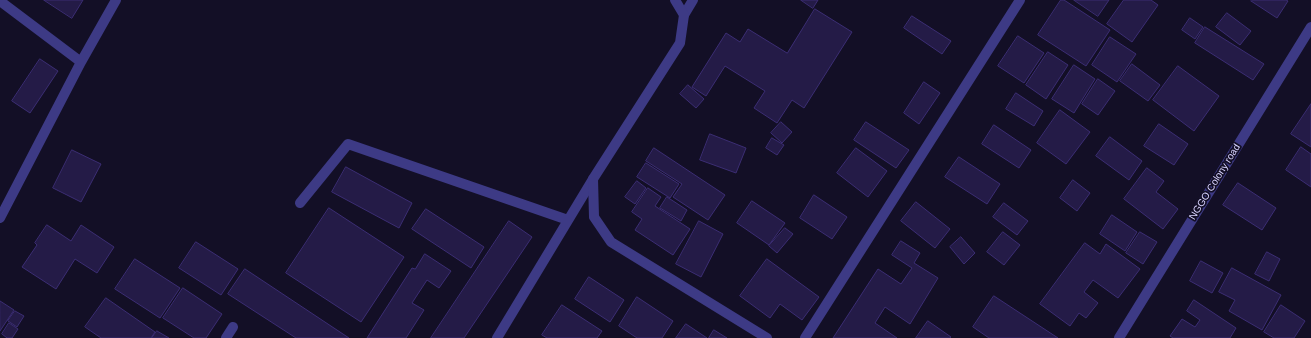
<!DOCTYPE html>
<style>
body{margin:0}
canvas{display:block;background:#130f26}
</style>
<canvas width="1311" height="338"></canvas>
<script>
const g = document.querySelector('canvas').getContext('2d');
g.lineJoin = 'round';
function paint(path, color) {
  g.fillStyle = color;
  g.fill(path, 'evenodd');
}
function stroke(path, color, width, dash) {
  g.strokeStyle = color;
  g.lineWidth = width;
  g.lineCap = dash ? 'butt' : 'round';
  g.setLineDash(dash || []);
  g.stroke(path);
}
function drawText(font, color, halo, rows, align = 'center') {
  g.font = font + ' Helvetica,sans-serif';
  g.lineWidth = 3.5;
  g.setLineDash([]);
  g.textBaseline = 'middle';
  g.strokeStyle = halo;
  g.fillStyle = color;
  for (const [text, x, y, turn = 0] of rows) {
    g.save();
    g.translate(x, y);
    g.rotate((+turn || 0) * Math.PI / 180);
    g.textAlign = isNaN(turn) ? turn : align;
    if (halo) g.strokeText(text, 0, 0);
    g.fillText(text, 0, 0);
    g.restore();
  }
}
const building = new Path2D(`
 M44,0H83L72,18Z
 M801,0H818L813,8Z
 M1061,0H1064L1110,30L1086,66L1038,35Z
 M1074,0H1109L1098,16Z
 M1124,0H1151L1158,5L1132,42L1107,24Z
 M1252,0H1286L1288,1L1277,18L1251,1Z
 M815,9L852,32L804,108L792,100L777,123L754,108L765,91L725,66L706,96L692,87L726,33L740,42L748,29L787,53Z
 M1227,13L1251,31L1240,45L1216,27Z
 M912,16L951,41L942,54L904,28Z
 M1190,18L1203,27L1195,39L1182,30Z
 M1205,27L1264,64L1253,80L1195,43Z
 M1018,36L1044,53L1024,83L998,66Z
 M1110,37L1136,54L1117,82L1092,65Z
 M1048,52L1068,65L1046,99L1026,85Z
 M40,59L58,71L30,113L12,101Z
 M1132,64L1160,85L1148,101L1120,81Z
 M1074,65L1095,79L1074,113L1052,99Z
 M1178,66L1219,96L1194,131L1153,100Z
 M1098,79L1115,91L1098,115L1082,104Z
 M924,82L940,93L919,124L904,113Z
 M688,85L704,99L696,108L680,94Z
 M1016,93L1043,111L1034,126L1006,109Z
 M1311,104V147L1291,134Z
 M1060,110L1090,132L1066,164L1037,143Z
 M781,122L792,132L782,143L771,133Z
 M866,122L909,150L896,168L854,140Z
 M1159,124L1188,144L1174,165L1144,146Z
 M994,125L1031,150L1019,168L982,144Z
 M710,134L746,148L736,173L700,160Z
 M1110,137L1142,161L1129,180L1096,156Z
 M772,138L784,145L777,155L766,148Z
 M1301,147L1311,154V187L1286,170Z
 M654,148L725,195L708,220L673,197L682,184L646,161Z
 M856,148L887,171L868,197L837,173Z
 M72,150L101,164L81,202L53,188Z
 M959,157L1000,184L987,204L945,177Z
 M646,163L679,184L670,198L637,177Z
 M346,167L412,203L399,228L332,192Z
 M1147,168L1164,181L1156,192L1178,209L1163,229L1124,199Z
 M1073,180L1090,193L1077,211L1060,198Z
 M637,181L646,188L635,204L625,197Z
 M1238,183L1276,208L1262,230L1223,205Z
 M648,188L661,197L655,206L690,229L673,255L635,230L642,219L632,212Z
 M814,195L847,217L832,239L800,218Z
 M667,197L687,210L681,221L660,208Z
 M752,201L785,223L769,245L737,223Z
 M916,202L950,229L935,248L901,221Z
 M1004,203L1028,221L1017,235L993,217Z
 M329,208L404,257L361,322L286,273Z
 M426,209L484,247L471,268L412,229Z
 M1112,215L1137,232L1125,251L1100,234Z
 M509,221L532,237L464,338H431Z
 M699,221L723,234L701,277L676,264Z
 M47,225L71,241L81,225L114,247L97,273L75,259L56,289L22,267L37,245L35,243Z
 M785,228L793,234L777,253L769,246Z
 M1003,232L1020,245L1004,265L987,252Z
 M1140,232L1157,242L1143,264L1126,253Z
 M961,237L975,253L964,264L950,247Z
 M901,241L920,253L914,263L938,278L910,324L885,307L875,323L897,338H833L878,269L901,284L912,268L892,255Z
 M196,242L238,269L221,295L179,268Z
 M1085,243L1100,254L1106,244L1140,269L1118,298L1093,280L1084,292L1098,303L1086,318L1079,313L1070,326L1040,304Z
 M1267,252L1280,259L1269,281L1255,274Z
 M425,254L451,271L439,288L427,280L412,303L424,310L406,338H367L412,268L415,269Z
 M135,259L180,288L160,318L115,289Z
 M767,259L819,297L802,320L780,304L770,318L740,296Z
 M1201,261L1223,273L1212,293L1190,281Z
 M1232,268L1281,295L1262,330L1229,311L1235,300L1219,292Z
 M245,269L349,338H296L228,294Z
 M589,277L624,300L610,322L575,299Z
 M183,288L222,314L206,338H194L163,318Z
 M994,296L1058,338H989L973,327Z
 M637,297L673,321L662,338H637L619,326Z
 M106,298L155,332L151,338H101L85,327Z
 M1194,300L1236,328L1230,338H1173L1170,336L1182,319L1195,327L1200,320L1187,311Z
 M0,301L14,310L0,331Z
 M562,305L602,331L597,338H547L542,335Z
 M1281,305L1305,321L1294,338H1274L1264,332Z
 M15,311L24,316L17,327L8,321Z
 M928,321L951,337L950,338H916Z
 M9,323L18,329L12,338H7L2,334Z
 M686,324L707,338H676Z
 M714,330L727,338H709Z
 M157,331L169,338H152Z`);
paint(building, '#241b47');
stroke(building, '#3b2d73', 1);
stroke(new Path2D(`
 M0,1L81,62
 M684,15L693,0
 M300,203L348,144L568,220
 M0,218L81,62L116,0
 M226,338L233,327
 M497,338L593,179
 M805,338L1020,0`), '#3d3a85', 10);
stroke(new Path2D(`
 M675,0L684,15L680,43L593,179L594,217L611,242L767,338
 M1119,338L1311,27`), '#3d3a85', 10);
drawText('10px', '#d9d4ff', '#130f26', [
 ["NGGO Colony road",1215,182,-58]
]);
</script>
